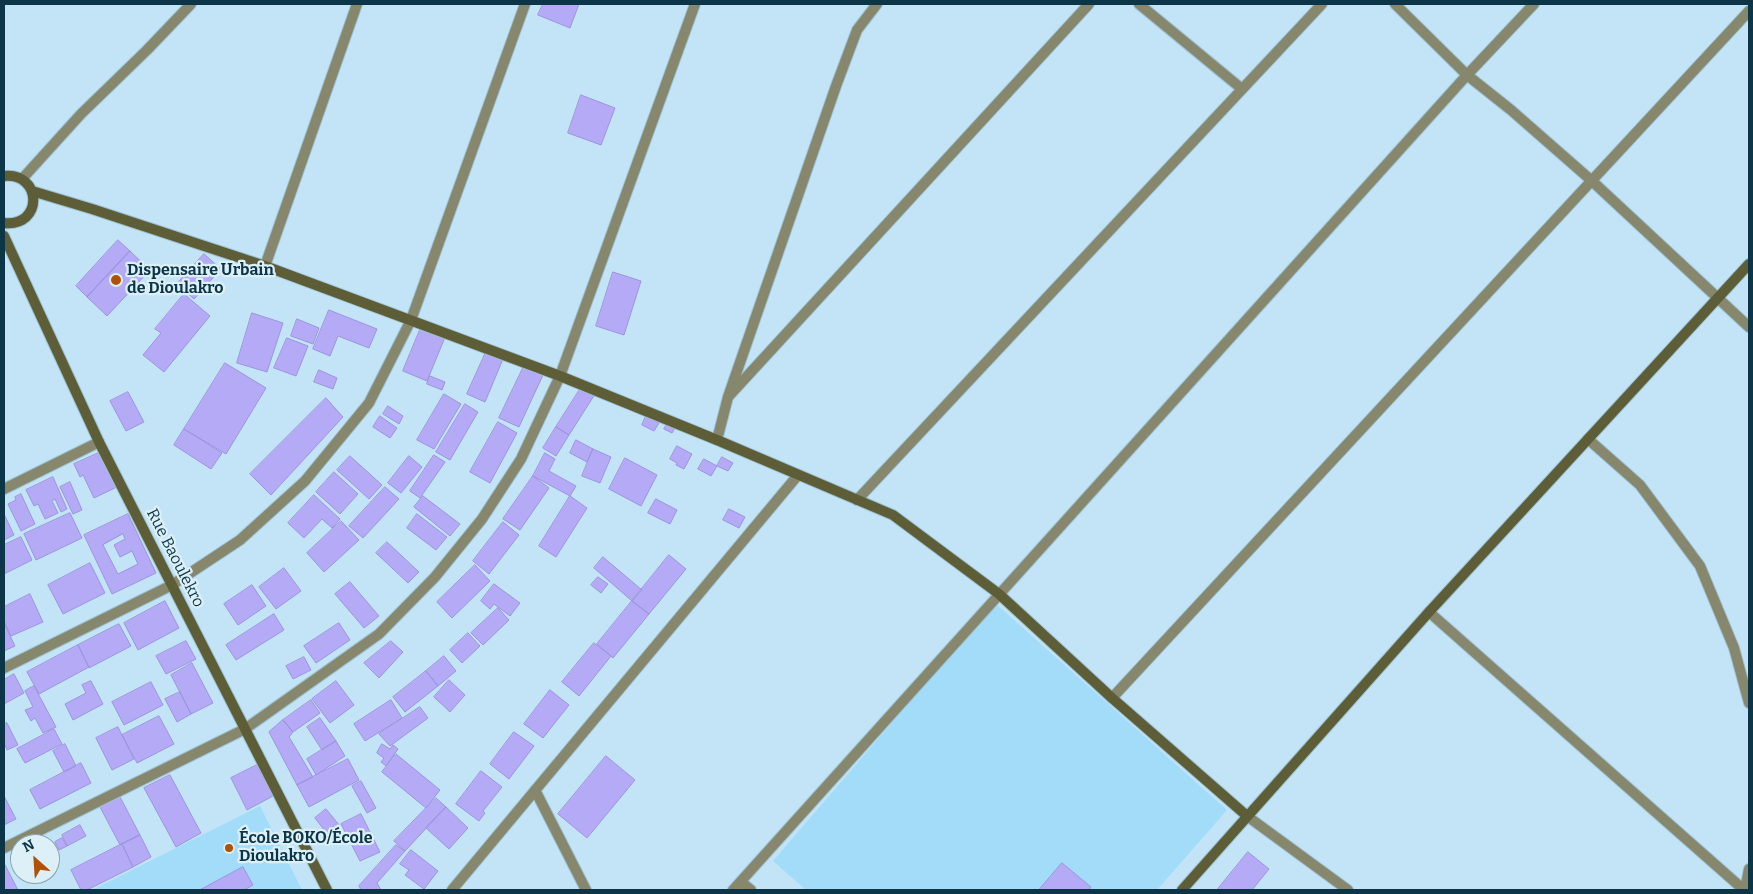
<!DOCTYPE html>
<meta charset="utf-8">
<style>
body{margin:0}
#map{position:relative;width:1753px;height:894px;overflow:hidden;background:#c2e4f6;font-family:Bitter,serif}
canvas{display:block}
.frame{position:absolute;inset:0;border:5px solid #0c3647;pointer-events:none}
.north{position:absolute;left:10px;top:834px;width:50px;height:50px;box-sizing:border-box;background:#ddeff7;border:1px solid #89a5b1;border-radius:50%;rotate:334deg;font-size:14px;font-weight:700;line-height:20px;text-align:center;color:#0c3647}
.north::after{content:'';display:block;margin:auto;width:18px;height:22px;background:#b15104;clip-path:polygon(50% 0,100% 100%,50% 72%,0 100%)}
</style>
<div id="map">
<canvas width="1753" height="894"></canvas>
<div class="frame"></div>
<div class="north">N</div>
</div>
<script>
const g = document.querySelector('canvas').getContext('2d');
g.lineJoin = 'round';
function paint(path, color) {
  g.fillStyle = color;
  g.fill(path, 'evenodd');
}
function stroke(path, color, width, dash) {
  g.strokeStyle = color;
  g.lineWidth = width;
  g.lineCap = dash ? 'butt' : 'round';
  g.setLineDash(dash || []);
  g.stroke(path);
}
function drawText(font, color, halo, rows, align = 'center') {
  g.font = font + ' Bitter,serif';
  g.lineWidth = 4.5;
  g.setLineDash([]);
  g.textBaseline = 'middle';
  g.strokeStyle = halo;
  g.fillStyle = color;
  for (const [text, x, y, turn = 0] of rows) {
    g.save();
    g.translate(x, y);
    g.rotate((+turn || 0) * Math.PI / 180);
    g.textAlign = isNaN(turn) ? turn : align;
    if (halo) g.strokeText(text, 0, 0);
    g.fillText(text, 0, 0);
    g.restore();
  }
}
paint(new Path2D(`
 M995,603L1227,810L1157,890H806L773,861Z
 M260,806L302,890H92Z`), '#a2dcf9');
const building = new Path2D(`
 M543,4H579L570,28L538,15Z
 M581,95L615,108L601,145L568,133Z
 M118,240L130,251L87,297L76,286Z
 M130,251L150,270L107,316L87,297Z
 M204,254L221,269L194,299L177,284Z
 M613,272L641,281L624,335L596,326Z
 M184,294L210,316L164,372L143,355L161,333L155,329Z
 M329,310L377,329L369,348L338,336L330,356L313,349Z
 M252,313L283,323L267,372L237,363Z
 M297,319L319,328L313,344L291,336Z
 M422,325L446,335L427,381L403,371Z
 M287,338L308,346L296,376L274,368Z
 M486,352L503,359L485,402L467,394Z
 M225,363L266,388L226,454L184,429Z
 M524,366L543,375L519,427L499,418Z
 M319,370L337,378L333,389L314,382Z
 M430,376L445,382L442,390L427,384Z
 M584,383L597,391L569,435L556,427Z
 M128,392L144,422L126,431L110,401Z
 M444,394L461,404L434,449L417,440Z
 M326,398L343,417L271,495L250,474Z
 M465,404L478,412L450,460L436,452Z
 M388,406L403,416L399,424L383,414Z
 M380,416L397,428L390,438L373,427Z
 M646,416L659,423L654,431L642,425Z
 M498,422L517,433L490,483L470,472Z
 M668,422L676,426L672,433L664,429Z
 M556,427L569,435L556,456L543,448Z
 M184,429L222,453L211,469L174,445Z
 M576,440L593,449L587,462L570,453Z
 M677,446L692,454L684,469L676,465L677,463L670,459Z
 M593,449L611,457L600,483L582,476Z
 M101,452L117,487L94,498L83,475L80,477L74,464Z
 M545,453L555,459L549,471L576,486L570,496L533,476Z
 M434,455L445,462L420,498L410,491Z
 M350,456L382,485L369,499L337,470Z
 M409,456L422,467L401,493L388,483Z
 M722,457L733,463L728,471L717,466Z
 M625,458L657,475L641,506L609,489Z
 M704,459L717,466L711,476L698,469Z
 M334,472L358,494L340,514L316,492Z
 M533,476L549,488L520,530L503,519Z
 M53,477L67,509L61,512L55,499L52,501L58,513L45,519L38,504L34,506L26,490Z
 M70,482L82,510L73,514L60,487Z
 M385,487L399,499L363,538L349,526Z
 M21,494L35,524L21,531L8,504L16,500L15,497Z
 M314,495L340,519L332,528L322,519L304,538L288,523Z
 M423,496L460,524L450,536L414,507Z
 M570,496L587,508L556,557L539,546Z
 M656,499L677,510L670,524L648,513Z
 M729,509L745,517L739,528L723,520Z
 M70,513L82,538L36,560L24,534Z
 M4,514L14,535L4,540Z
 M128,514L156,573L112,594L84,535ZM123,534L125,539L114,545L120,557L132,551L138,564L118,574L103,545Z
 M417,514L447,537L436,550L407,528Z
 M341,521L359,540L324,572L307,553Z
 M503,522L519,535L489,574L473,561Z
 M21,537L32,560L4,574V545Z
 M387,542L419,572L408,583L376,553Z
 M669,555L686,569L649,614L632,601Z
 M603,557L642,590L632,601L594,568Z
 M90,563L105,593L63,614L48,585Z
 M475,565L490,581L452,618L437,602Z
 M284,568L301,591L276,609L259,587Z
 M598,577L608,584L601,593L591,585Z
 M350,582L379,616L364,628L335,594Z
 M494,584L520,603L510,616L494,604L490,609L481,601Z
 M252,585L266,606L238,625L224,604Z
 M30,594L43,622L11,636L4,621V607Z
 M165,601L179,628L138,650L124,623Z
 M632,601L649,614L613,658L597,644Z
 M498,608L509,620L483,645L471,633Z
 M274,614L284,630L236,660L226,645Z
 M4,623L15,646L4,651Z
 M339,623L350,640L316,663L304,646Z
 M119,624L131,646L89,668L78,645Z
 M468,633L480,646L462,663L450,650Z
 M186,641L196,659L166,674L156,656Z
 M391,641L403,652L379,678L364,663Z
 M594,643L611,656L579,696L562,682Z
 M78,645L89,667L39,694L27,672Z
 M444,656L456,671L438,686L426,671Z
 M304,657L311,670L293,679L286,666Z
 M192,663L213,703L191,714L171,675Z
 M426,671L438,686L405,712L393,697Z
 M14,674L24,693L4,704V680Z
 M449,680L465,695L450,712L434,697Z
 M91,681L103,704L73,720L65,704L86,693L82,685Z
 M336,681L354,705L330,723L312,699Z
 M151,682L163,705L124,725L112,702Z
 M34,686L56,727L43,733L35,718L31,721L25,710L33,707L25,691Z
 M550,690L569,705L543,738L524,724Z
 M180,692L191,714L177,722L165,699Z
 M311,700L320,713L293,732L283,720Z
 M391,700L402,718L365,741L354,724Z
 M420,707L428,718L390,746L379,734Z
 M159,716L174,744L137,763L122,735Z
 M320,718L336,741L322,750L307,727Z
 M283,720L293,732L289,737L313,777L297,785L269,732Z
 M7,723L18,745L7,750L4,743V724Z
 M118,727L134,759L112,770L96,738Z
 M54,729L62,744L25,763L17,749Z
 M514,732L534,746L509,779L490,764Z
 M336,741L345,756L316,775L307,759Z
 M65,744L76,766L64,772L53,751Z
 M382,744L390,749L393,745L398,749L386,766L381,762L384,758L377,753Z
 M396,754L440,790L426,808L382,772Z
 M606,756L635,780L587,838L558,814Z
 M348,759L359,780L309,807L297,785Z
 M81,763L91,783L40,809L30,790Z
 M257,765L273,796L247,810L231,778Z
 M481,771L502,787L483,811L485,813L479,821L456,804Z
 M170,775L201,833L176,847L144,788Z
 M361,781L376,808L367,813L352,786Z
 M4,796L16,819L4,825Z
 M120,797L140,835L120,845L100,807Z
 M436,798L446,807L405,851L394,841Z
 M446,807L468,828L449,849L426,828Z
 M326,809L340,826L328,835L315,818Z
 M361,814L380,852L360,861L341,824Z
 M80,825L86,836L67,846L62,835Z
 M140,835L151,857L133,867L122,844Z
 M62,838L67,846L59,850L55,842Z
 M122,844L133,867L87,890H81L71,870Z
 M396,845L405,851L377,883L381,890H361L359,886Z
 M411,850L438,871L424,889L405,875L409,870L400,864Z
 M1248,852L1269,869L1252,890H1217Z
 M4,863L18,890H4Z
 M1062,863L1091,887L1089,890H1039Z
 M243,867L253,885L244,890H200Z`);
paint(building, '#b4aaf6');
stroke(building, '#9d93de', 1);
const street = new Path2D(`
 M1139,4L1242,89
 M1395,4L1467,75L1511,110L1592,181L1749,327
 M22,179L81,114L147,50L191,4
 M265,266L357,4
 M728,397L1089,4
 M1588,439L1640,485L1700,566L1734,648L1749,703
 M717,440L728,397L836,86L857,30L877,4
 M4,489L99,442
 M857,500L1322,4
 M1429,612L1744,890
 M4,668L172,585L240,540L305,481L369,403L411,320L525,4
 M1112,698L1749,11
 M535,790L586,890
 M1247,816L1348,890
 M4,848L245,729L379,634L435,577L482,519L521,459L560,376L695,4
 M741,882L751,890
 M452,890L798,475
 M733,890L1467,75L1534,4
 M1745,890L1749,869`);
const secondary = new Path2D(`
 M4,176C42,172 44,227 4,223
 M32,191L92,209L265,266L560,376L717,440L893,515L999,594L1112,698L1247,816
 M4,236L99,442L327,890
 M1182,890L1429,612L1749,264`);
stroke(street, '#9ec1d3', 12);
stroke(secondary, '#9ec1d3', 12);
stroke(street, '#86876d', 10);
stroke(secondary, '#5d5e37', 10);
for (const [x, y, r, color] of [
 [116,280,6,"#b15104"],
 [229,848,5,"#b15104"]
]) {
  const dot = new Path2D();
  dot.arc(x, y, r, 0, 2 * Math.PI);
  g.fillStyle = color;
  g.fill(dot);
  stroke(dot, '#ddeff7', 2);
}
drawText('bold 16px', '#0c3647', '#ddeff7', [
 ["Dispensaire Urbain",127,271],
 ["de Dioulakro",127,289],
 ["École BOKO/École",239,839],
 ["Dioulakro",239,857]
], 'left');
drawText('16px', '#0c3647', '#ddeff7', [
 ["Rue Baoulekro",175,558,63]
]);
</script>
